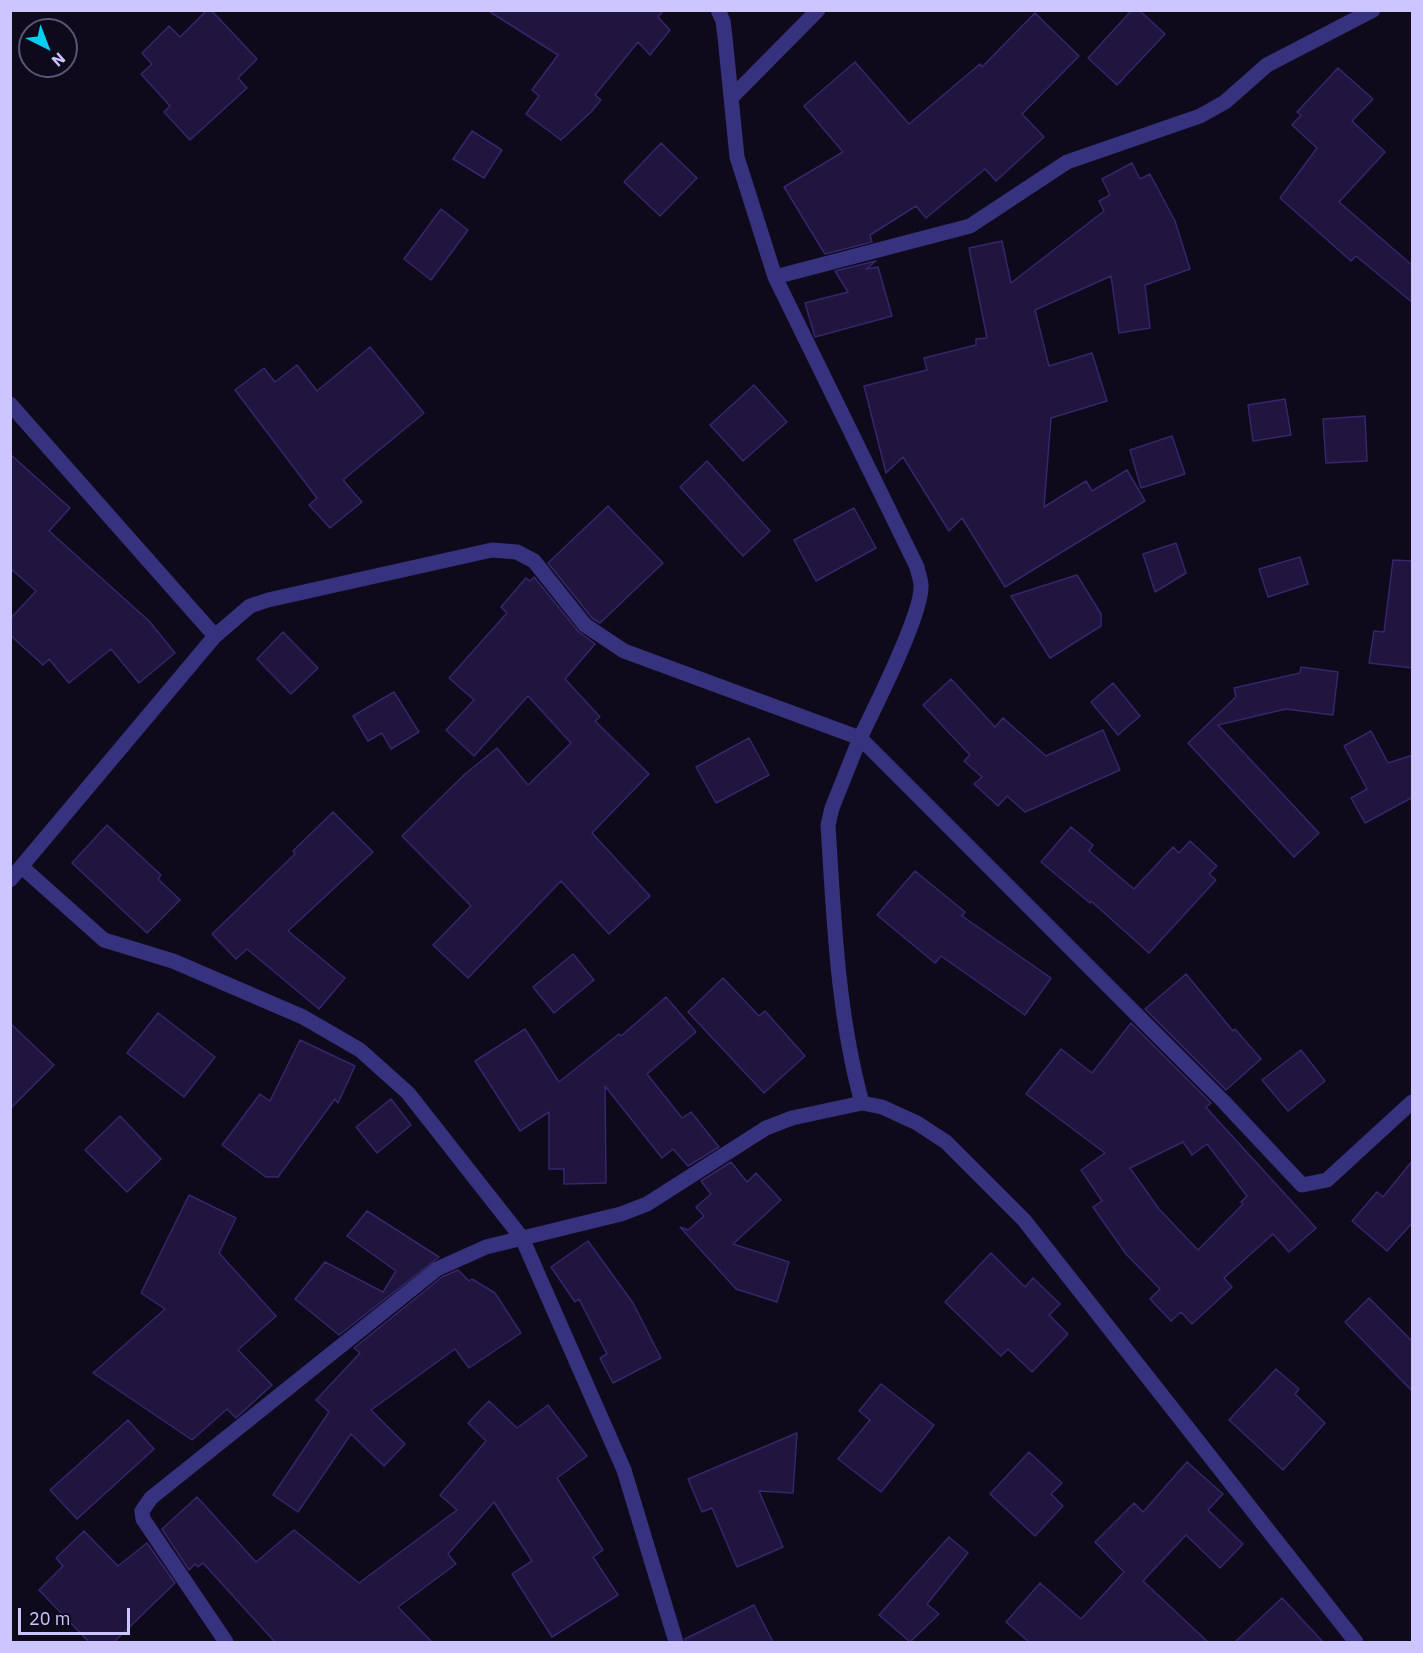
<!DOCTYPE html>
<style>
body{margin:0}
#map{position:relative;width:1423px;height:1653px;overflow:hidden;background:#0e0a1c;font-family:"IBM Plex Sans",sans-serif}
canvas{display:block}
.frame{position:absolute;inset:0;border:12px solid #cdc5ff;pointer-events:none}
.north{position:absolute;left:18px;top:18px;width:60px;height:60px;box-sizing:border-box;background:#0e0a1c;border:2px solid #5a5577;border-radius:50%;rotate:138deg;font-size:16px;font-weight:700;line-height:24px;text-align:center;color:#cdc5ff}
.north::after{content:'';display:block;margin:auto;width:21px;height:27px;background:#00d0f0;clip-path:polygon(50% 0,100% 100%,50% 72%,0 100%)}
.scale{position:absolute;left:18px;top:1608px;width:112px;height:27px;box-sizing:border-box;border:3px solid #cdc5ff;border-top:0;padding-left:8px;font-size:18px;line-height:21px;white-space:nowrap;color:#cdc5ff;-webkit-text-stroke:4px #0e0a1c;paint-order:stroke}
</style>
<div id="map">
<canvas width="1423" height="1653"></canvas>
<div class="frame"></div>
<div class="north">N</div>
<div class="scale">20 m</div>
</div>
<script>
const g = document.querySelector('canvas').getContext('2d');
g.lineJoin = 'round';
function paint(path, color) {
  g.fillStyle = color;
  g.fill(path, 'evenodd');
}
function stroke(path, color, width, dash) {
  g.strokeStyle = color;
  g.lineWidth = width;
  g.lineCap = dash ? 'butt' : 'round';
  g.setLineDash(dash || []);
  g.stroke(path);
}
const building = new Path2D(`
 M207,10H211L257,59L238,78L247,88L190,140L164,112L170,106L141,74L152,64L142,53L169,26L180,37Z
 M487,10H664L658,17L670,30L650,55L638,42L595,95L601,100L591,112L561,140L526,114L539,96L532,90L558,55Z
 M1132,10H1139L1165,34L1117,85L1088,58Z
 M1035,13L1079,56L1022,114L1044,137L996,181L985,169L926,218L916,206L870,235L872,242L825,254L784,187L843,152L804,106L855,62L909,124L980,64L982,67Z
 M1338,68L1373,99L1352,121L1385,152L1339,202L1413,266V303L1356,256L1351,261L1280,198L1317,148L1292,125L1301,115L1297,112Z
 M472,131L502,150L484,178L453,159Z
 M661,143L697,178L660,216L624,182Z
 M1132,163L1140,179L1150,174L1175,221L1190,269L1145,285L1150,328L1119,333L1111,276L1035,310L1049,366L1092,353L1107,401L1051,418L1044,507L1086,481L1092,491L1127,470L1145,501L1005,587L962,518L949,531L903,457L886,473L864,386L927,370L924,358L976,345V339L987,338L969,248L1002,241L1011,283L1104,211L1099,201L1110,195L1102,179Z
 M441,209L468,230L431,280L404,259Z
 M876,261L866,269L878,267L892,316L815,337L805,303L848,292L835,271Z
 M370,347L424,413L343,480L362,502L330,528L309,505L317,498L235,390L264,368L275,382L297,365L317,391Z
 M754,385L787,422L743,461L710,425Z
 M1285,399L1291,435L1253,441L1248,405Z
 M1365,416L1367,461L1326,463L1323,419Z
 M1172,436L1185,474L1141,488L1130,450Z
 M10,454L70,508L49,531L149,621L175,653L139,683L111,649L69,683L49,659L43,665L10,635V619L36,591L10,568Z
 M707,461L770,531L743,556L680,487Z
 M608,506L663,563L600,623L592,618L548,563Z
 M854,508L876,548L816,581L794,540Z
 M1176,543L1186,573L1155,592L1143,554Z
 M1300,557L1308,584L1268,597L1259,569Z
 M1393,560L1413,561V668L1369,663L1374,631L1384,632Z
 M1077,575L1101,614V626L1050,658L1011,596Z
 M534,577L578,631L595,644L565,679L600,717L595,721L649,774L592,833L650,896L609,934L561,881L468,978L433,945L471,906L402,836L465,774L497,748L528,785L571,743L528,696L474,756L446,730L474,700L449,678L507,613L501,607L526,578L530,581Z
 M283,632L318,668L291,694L257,659Z
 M1301,667L1338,672L1333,715L1286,709L1218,725L1319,833L1294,857L1188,743L1236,697L1234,688L1300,673Z
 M951,679L995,727L1003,718L1046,756L1103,730L1120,770L1025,812L1007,796L998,806L974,784L982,777L964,761L970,755L923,705Z
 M1113,683L1140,716L1118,735L1091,702Z
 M394,692L419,732L391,749L382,733L368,741L353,716Z
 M1371,731L1388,763L1413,755V797L1365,823L1351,798L1367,789L1344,746Z
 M749,738L769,775L716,803L696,767Z
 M333,812L373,852L288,931L345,978L319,1009L247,949L236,959L212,934L295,854L293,851Z
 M107,825L161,875L158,879L180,900L147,933L72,863Z
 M1071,827L1093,845L1089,851L1134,889L1173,847L1179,853L1190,841L1217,866L1209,874L1216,880L1149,953L1091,901L1090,903L1041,862Z
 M915,871L965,912L962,916L1051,978L1025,1015L941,956L935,963L877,915Z
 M573,954L594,980L554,1013L533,987Z
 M1186,974L1233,1031L1235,1029L1261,1059L1226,1090L1145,1009Z
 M723,978L759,1016L765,1011L805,1056L764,1093L688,1012Z
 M666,997L696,1032L647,1074L682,1118L691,1112L719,1147L688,1166L673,1149L662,1158L605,1086L606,1183L564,1184V1169H549V1112L520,1131L475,1061L525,1029L559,1082L619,1034L621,1036Z
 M158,1013L215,1057L184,1097L127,1053Z
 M10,1023L54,1065L10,1109Z
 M1131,1023L1211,1103L1206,1107L1211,1113L1316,1228L1289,1252L1273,1234L1224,1278L1232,1287L1192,1324L1181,1312L1171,1321L1150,1299L1160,1289L1126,1254L1093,1207L1102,1201L1081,1170L1105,1153L1026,1094L1061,1049L1092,1073ZM1183,1142L1192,1155L1207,1144L1247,1196L1241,1202L1243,1204L1198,1250L1159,1209L1130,1168Z
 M300,1040L355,1066L338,1103L335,1099L278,1177H266L222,1145L260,1094L270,1101Z
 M1301,1050L1325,1081L1288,1111L1262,1080Z
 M391,1099L411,1125L377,1153L356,1127Z
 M120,1116L161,1159L127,1192L85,1150Z
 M1413,1160V1222L1387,1251L1352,1221L1377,1192L1383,1197Z
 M731,1162L747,1182L756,1173L781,1200L733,1244L789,1262L777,1302L736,1289L680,1227L688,1230L704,1216L696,1207L711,1194L701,1181Z
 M189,1195L236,1218L219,1253L276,1316L238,1350L272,1385L236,1418L227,1409L192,1440L93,1373L165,1309L141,1293Z
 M367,1211L439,1257L339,1335L295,1299L325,1262L383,1292L396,1271L347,1236Z
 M588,1241L633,1303L661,1358L613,1383L600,1358L607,1354L579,1299L575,1302L551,1267Z
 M991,1253L1025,1287L1033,1278L1060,1304L1049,1315L1068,1334L1032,1372L1008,1349L1001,1356L945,1302Z
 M458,1270L469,1281L472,1279L495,1293L521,1333L469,1368L455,1349L371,1410L405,1444L384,1466L351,1434L298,1512L273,1495L329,1412L316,1400L360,1353L354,1348L442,1277Z
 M1369,1298L1413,1342V1392L1345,1322Z
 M1276,1369L1299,1389L1295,1394L1325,1423L1283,1470L1229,1420Z
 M881,1384L934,1425L881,1492L838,1459L870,1420L859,1411Z
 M489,1401L517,1428L548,1405L587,1456L557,1478L603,1550L593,1557L618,1595L552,1637L512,1574L532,1561L494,1502L448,1554L456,1564L398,1607L432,1642H275L203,1563L198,1567L195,1564L189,1570L162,1529L197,1497L256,1562L294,1530L359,1583L457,1510L440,1495L486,1441L468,1423Z
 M128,1420L154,1449L77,1519L50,1490Z
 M797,1433L793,1493L759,1491L783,1547L737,1567L712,1508L702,1512L688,1479Z
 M1029,1452L1062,1483L1051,1494L1063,1506L1035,1536L990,1494Z
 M1187,1462L1223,1494L1208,1510L1243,1544L1220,1568L1186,1535L1143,1581L1208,1642H1029L1006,1622L1040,1583L1081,1619L1124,1572L1095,1542L1134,1503L1143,1512Z
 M84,1531L118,1566L147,1543L175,1583L114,1642H89L39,1590L63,1566L56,1558Z
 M949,1537L968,1553L927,1604L939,1614L910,1642L879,1615Z
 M1282,1598L1323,1642H1235Z
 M754,1605L773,1642H686L685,1639Z`);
paint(building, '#1f153e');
stroke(building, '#36266b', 1.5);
stroke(new Path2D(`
 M718,10L723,21L725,37L737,157L775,277L917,567C918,573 921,580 921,585C923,613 874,709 860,738L1224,1102L1302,1185L1327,1180L1412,1102
 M731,98L818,10
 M775,277L970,226L1067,162L1200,116L1225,102L1267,65L1373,10
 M10,404L215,636
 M22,867L104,940L173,961L303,1017L360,1050L408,1093L522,1238L624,1470L676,1642
 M10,880L215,636L250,606L268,600L492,550L517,552L534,561L585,625L624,651L860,738L832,808L828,825C834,918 837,1012 862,1103L882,1107L917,1123L946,1142L1024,1220L1356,1642
 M226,1642L143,1519L142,1511L151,1498L437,1269L486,1247L621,1214L647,1204L766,1128L792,1118L862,1103`), '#37327e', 15);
</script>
